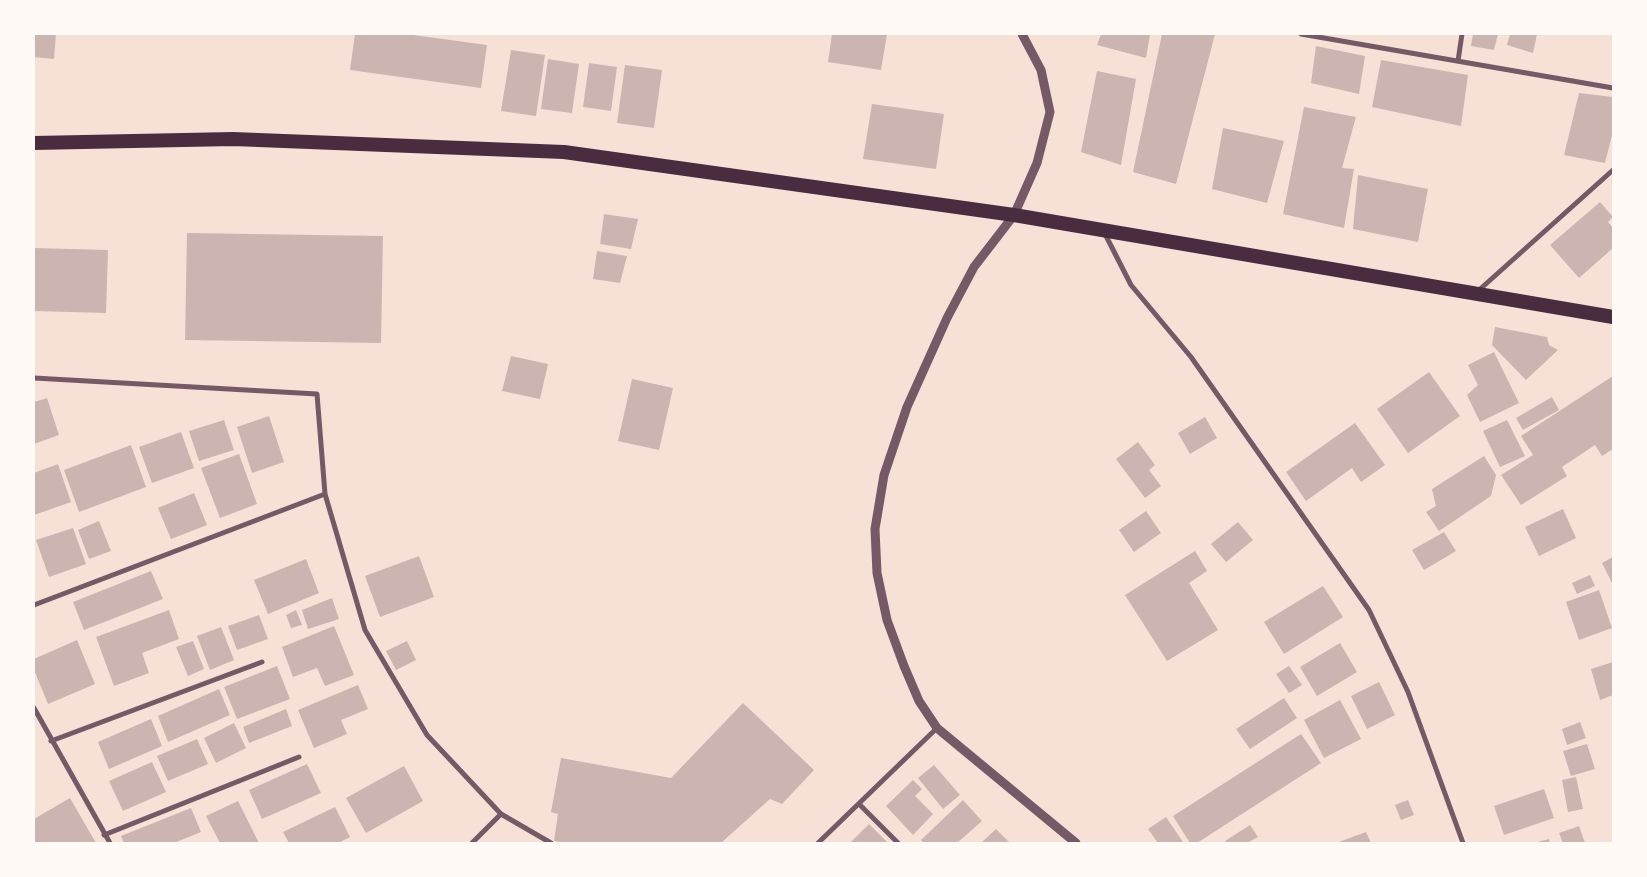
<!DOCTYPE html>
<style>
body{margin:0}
#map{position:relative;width:1647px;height:877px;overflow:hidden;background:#f7e1d7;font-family:"Fira Sans",sans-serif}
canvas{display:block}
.frame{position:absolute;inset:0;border:35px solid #fffaf5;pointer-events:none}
</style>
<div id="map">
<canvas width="1647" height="877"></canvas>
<div class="frame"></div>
</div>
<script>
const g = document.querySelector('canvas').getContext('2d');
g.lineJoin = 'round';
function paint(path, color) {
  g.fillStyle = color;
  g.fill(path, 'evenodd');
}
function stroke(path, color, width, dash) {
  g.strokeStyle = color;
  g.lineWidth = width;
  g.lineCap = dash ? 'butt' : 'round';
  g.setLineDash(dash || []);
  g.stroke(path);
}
paint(new Path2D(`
 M34,34H56L54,59L34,57Z
 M355,34H406L487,45L481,88L350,70Z
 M832,34H887L881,70L828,62Z
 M1101,34H1150L1146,58L1097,45Z
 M1162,34H1215L1176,184L1133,172Z
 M1473,34H1498L1494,50L1471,46Z
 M1510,34H1537L1533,53L1507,45Z
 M1316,46L1365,56L1359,94L1311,83Z
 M511,50L545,55L536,116L501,111Z
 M548,59L579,64L572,113L541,109Z
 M1381,60L1468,75L1461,126L1372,107Z
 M589,63L617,67L611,111L583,107Z
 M625,65L662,70L654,128L617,123Z
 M1097,71L1136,79L1121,165L1081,152Z
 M1579,93L1613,97V131L1605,163L1564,155Z
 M872,104L944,114L936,169L863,159Z
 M1304,107L1356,117L1342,168L1354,169L1344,228L1283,214Z
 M1223,128L1284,141L1267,203L1212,189Z
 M1358,175L1428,189L1418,242L1353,229Z
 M1600,202L1613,217L1608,222L1613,228V248L1579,278L1550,245Z
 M604,214L638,219L631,249L600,244Z
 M187,233L383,236L381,343L185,340Z
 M34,248L108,250L106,313L34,311Z
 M597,251L627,256L620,283L593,279Z
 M1495,327L1547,337L1549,345L1558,350L1526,380L1492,345Z
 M1494,352L1519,403L1480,422L1467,395L1478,385L1468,365Z
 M511,356L548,364L540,399L502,391Z
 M1429,372L1460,416L1408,453L1377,409Z
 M1613,376V449L1602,456L1595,445L1562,467L1567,476L1521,505L1501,475L1533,455L1521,436Z
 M632,379L673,388L659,450L618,441Z
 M1552,397L1559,410L1523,430L1516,418Z
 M47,398L59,435L34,444V402Z
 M269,416L284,462L252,473L237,427Z
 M1205,417L1217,438L1190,454L1178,433Z
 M224,420L234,450L199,461L189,431Z
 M1507,420L1525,456L1500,467L1483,431Z
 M1355,423L1385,465L1361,482L1352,468L1306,501L1286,472Z
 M181,432L194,468L152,483L139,447Z
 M1138,442L1155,465L1149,470L1161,486L1145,498L1116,459Z
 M131,445L146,487L79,512L64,470Z
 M239,454L257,504L220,518L201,468Z
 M1484,456L1496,475L1491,496L1439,531L1426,512L1436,506L1432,489Z
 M58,464L71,502L34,515V473Z
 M194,493L207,525L171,539L158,508Z
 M1563,509L1576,538L1539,556L1525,527Z
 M1146,511L1161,533L1134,552L1119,530Z
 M99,521L111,551L89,559L78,530Z
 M1238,522L1253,540L1226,562L1211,544Z
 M73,528L86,564L49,577L36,540Z
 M1444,532L1456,551L1424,570L1412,550Z
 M1195,551L1207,571L1189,583L1218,630L1167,661L1125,595Z
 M419,556L434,597L380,617L365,576Z
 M1613,557V585L1602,563Z
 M306,559L319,593L268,614L254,580Z
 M151,571L163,599L84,630L73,602Z
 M1590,575L1595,586L1577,594L1572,583Z
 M1323,586L1343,617L1284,654L1264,622Z
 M1599,590L1612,628L1579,640L1566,602Z
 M332,598L339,619L308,629L302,610Z
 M169,610L179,639L142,653L149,673L114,686L96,637Z
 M296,610L302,625L291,628L286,615Z
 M259,615L268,639L237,650L228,626Z
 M334,626L354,675L325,686L317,668L293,677L282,647Z
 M221,627L234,660L210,670L197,636Z
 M77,640L95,684L48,704L34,670V659Z
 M193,641L204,669L188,676L176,647Z
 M407,641L416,660L396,670L386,651Z
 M1340,643L1357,672L1317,696L1300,667Z
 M1613,662V695L1600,700L1591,669Z
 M277,666L290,699L237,719L224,687Z
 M1289,666L1302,685L1289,693L1276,674Z
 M1379,682L1395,715L1367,729L1351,696Z
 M358,685L368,709L341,720L347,734L314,748L298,710Z
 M219,689L230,715L168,742L158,716Z
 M1284,698L1297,718L1250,749L1236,729Z
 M1340,700L1361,739L1324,758L1304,720Z
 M743,703L814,770L782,804L770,799L721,843H568L554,841L558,814L551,812L561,758L671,778Z
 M286,709L292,726L249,743L243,727Z
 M151,719L162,746L109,769L98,742Z
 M1580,722L1586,738L1567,745L1562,729Z
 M234,723L246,748L216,763L204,738Z
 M1301,734L1321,763L1197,843H1190L1173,816Z
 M197,739L208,764L168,781L157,756Z
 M1587,744L1595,769L1571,776L1563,751Z
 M152,762L166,792L123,811L109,781Z
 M307,764L321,793L262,819L249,790Z
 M934,765L960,795L943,809L918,778Z
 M404,766L423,801L366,833L346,798Z
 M1576,777L1583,809L1568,812L1562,780Z
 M913,780L922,789L915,796L933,814L913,835L886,806Z
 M1544,789L1554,818L1504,835L1494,806Z
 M70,798L96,843H34V819Z
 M963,800L982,821L957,843H924L921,840Z
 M1408,800L1414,815L1401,820L1395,805Z
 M238,801L259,843H220L206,816Z
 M335,807L350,837L338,843H289L283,832Z
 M191,808L201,832L174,843H124L121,836Z
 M1166,817L1183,842L1181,843H1158L1148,829Z
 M869,824L888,843H850Z
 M1250,825L1258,837L1247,843H1227L1225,841Z
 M1579,826L1585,843H1563L1559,833Z
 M996,829L1010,843H981Z
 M1366,832L1371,843H1336Z
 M1549,839L1550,843H1533Z`), '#ccb4b1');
stroke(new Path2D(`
 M1301,34L1613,88
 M1458,61L1462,34
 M1104,232L1131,285L1191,357L1369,610L1408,692L1463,843
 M1478,291L1613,170
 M34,378L317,394L325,494L365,630L427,735L501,814
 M34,605L325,494
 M34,708L110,843
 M51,741L262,662
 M859,804L898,843
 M104,835L299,757
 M472,843L501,814L551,843
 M818,843L937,728`), '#755966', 5);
stroke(new Path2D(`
 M1022,34L1041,70L1050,112L1037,163L1014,215L974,267L947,318L907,407L884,475L875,529L877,573L887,620L904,666L919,701L937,728L1076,843`), '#755966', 9);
stroke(new Path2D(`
 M34,143L233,139L564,152L1014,215L1613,317`), '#4a2c40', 14);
</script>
